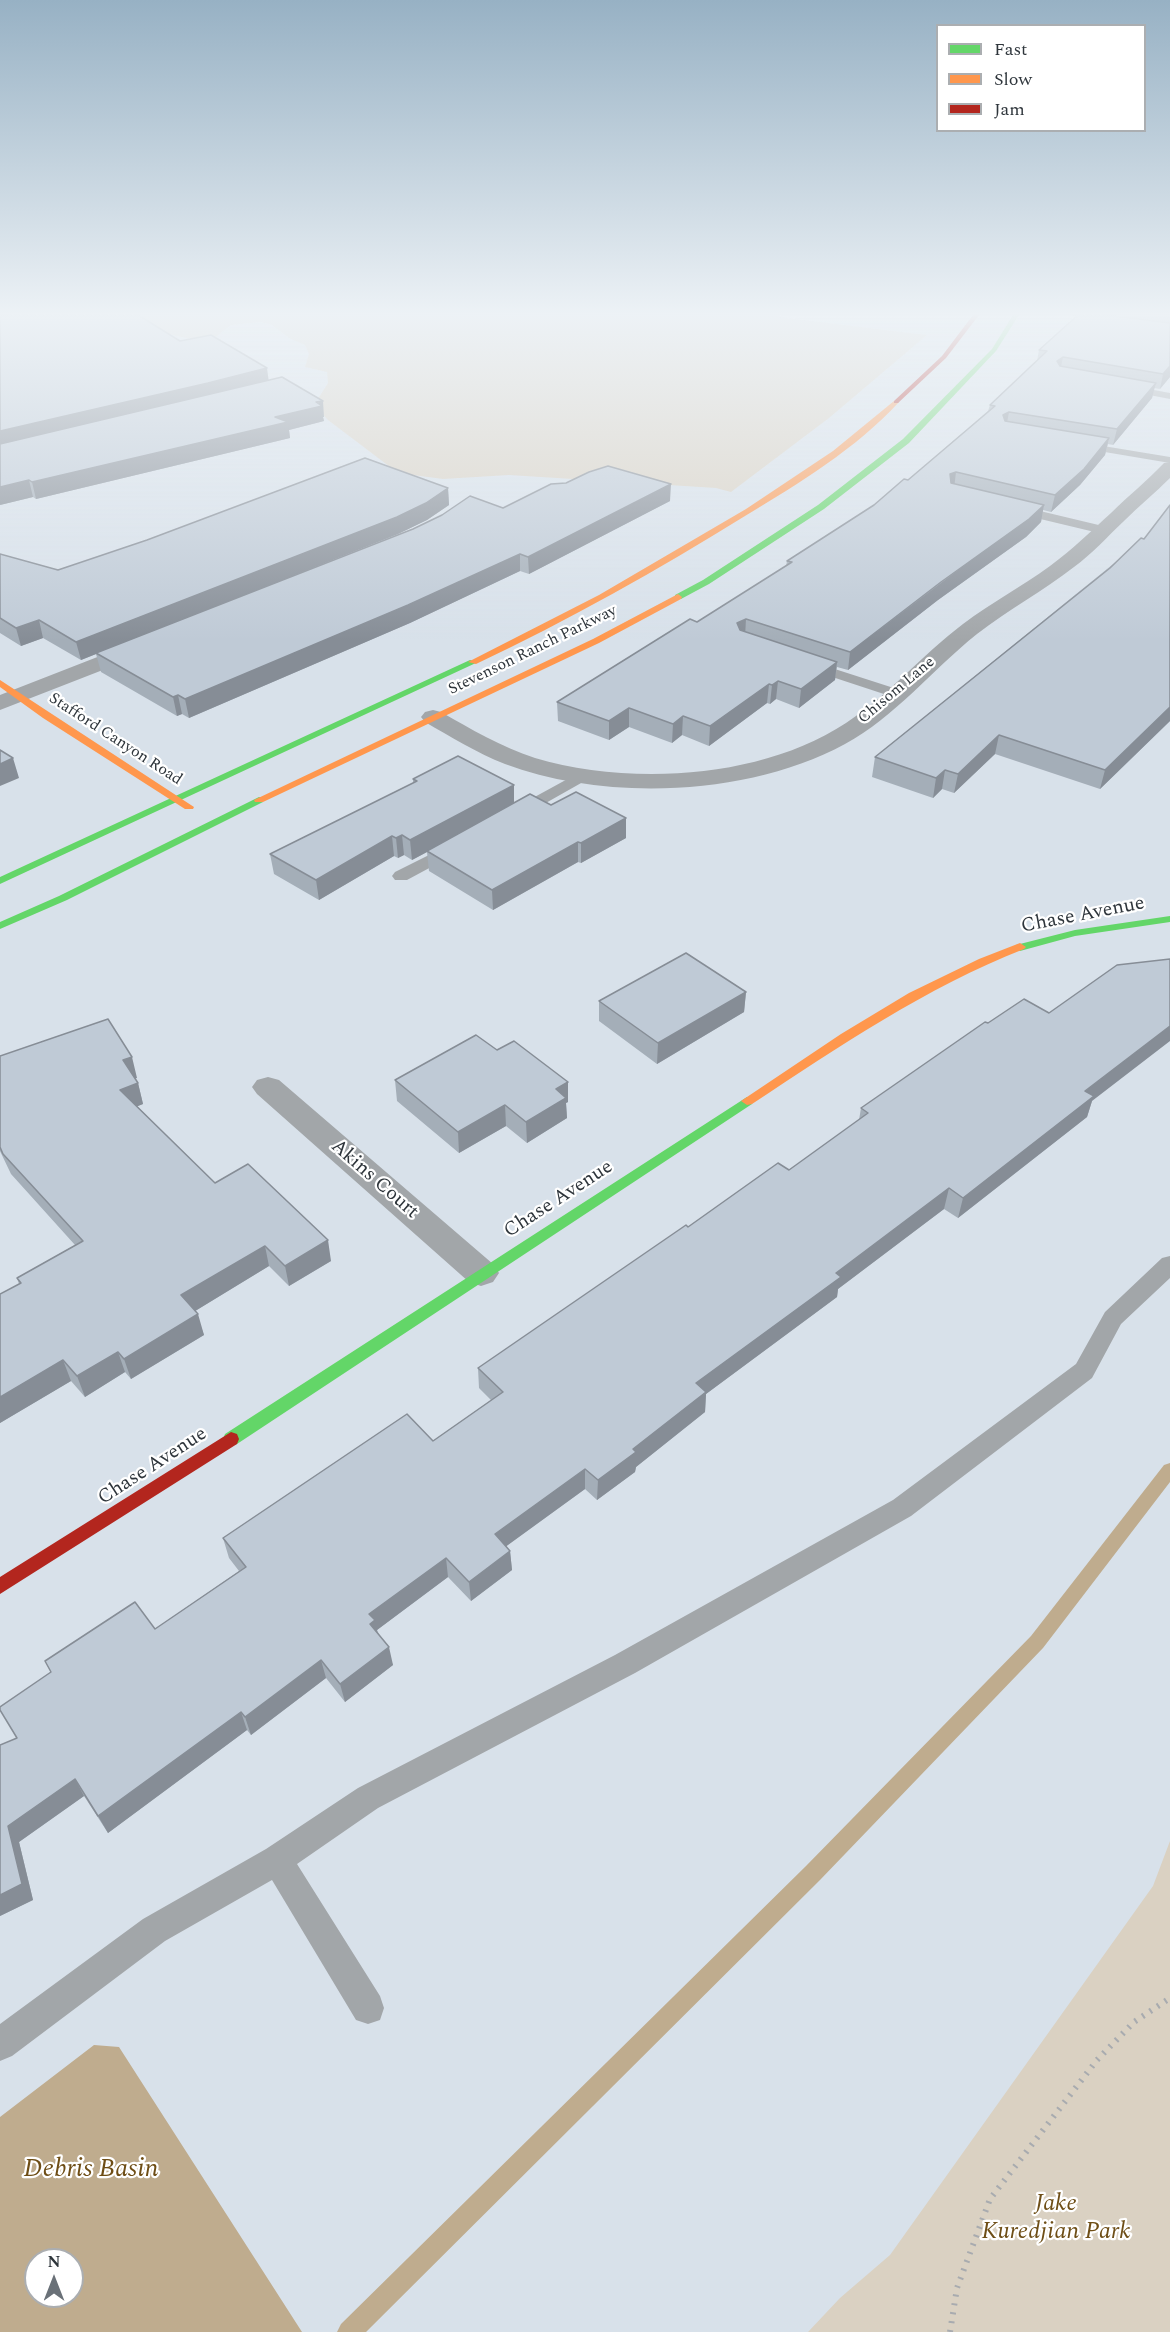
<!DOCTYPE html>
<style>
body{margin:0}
#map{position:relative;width:1170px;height:2332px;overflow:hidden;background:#d8e1ea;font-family:Spectral,serif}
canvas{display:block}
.legend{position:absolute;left:936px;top:24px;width:210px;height:108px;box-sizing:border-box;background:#fff;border:2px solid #abaeb1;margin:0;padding:8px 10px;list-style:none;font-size:18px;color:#2e353b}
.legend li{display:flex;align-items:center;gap:12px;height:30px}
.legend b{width:30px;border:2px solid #abaeb1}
.north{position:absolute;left:24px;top:2248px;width:60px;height:60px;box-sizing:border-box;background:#fff;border:2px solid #abaeb1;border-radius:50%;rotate:0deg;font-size:16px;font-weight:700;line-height:24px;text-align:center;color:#2e353b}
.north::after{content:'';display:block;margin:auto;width:21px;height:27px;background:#6a7178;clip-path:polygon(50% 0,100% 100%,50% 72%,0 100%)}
</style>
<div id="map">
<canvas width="1170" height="2332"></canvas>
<ul class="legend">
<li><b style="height:8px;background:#63d668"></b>Fast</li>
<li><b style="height:8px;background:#ff974d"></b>Slow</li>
<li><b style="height:8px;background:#b3261e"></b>Jam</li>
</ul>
<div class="north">N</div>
</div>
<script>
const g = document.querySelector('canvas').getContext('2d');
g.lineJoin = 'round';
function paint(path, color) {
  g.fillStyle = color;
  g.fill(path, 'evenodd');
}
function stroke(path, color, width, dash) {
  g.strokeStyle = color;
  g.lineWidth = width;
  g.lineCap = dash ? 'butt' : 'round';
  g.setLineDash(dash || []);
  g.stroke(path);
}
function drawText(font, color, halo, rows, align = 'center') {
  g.font = font + ' Spectral,serif';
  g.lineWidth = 4.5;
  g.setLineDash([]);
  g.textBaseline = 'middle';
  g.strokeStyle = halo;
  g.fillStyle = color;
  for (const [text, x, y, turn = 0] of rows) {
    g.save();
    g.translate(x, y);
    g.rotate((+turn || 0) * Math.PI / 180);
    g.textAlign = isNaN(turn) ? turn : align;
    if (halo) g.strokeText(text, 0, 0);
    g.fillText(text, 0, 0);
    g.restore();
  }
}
paint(new Path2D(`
 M117,315H781L779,317L927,335L829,418L731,492L716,488L509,475L443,479L398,473L328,420L314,405L328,383L327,372L305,367L309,354L305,345L289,338L272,325L261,322L231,325L209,342L176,336Z
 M1170,1841V2332H808L840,2298L890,2255L1153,1886Z`), '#dad1c2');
paint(new Path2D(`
 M94,2045L119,2047L302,2332H0V2117ZM36,2260H72V2296H36Z`), '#bfac8e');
paint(new Path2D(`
 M1170,1463V1482L1043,1648L820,1880L366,2332H337L341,2324L806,1866L1031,1636L1164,1465Z`), '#bfac8e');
stroke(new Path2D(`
 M950,2332L957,2288L990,2199L1097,2060L1134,2022L1170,1998`), '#a8abaf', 6, [2, 7]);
paint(new Path2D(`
 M1127,385L1170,393V399L1123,390V386Z
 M1079,442L1170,457V463L1075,447V443Z
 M1015,505L1107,527L1109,530L1103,534L1011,512V506Z
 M810,661L903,691L905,694L898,698L893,697L805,668L803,665Z
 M584,770L590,772L592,775L590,778L521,817L515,819L507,814L509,811Z
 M453,843L461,848L459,852L407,880H395L392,876L395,872Z
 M1170,1256V1278L1121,1324L1092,1378L911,1516L635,1673L378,1808L297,1864L380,1996L384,2008L380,2020L368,2024L356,2020L272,1880L165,1941L12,2056L0,2061V2024L143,1919L266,1849L358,1788L615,1655L893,1500L1076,1364L1105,1312L1162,1258Z`), '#a2a6a9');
paint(new Path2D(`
 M1170,462V478C1155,493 1139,506 1124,521C1107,537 1092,554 1074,567C1043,591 1008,610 977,634C932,670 895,717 845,744C749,796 607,802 505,764C477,753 451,737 425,722L421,717L425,712L433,710L441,712C471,729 501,747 535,758C630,786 761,779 846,723C889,695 922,655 963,624C991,603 1021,587 1050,566C1072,550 1091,531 1111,513C1128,496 1147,481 1164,463Z
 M141,640L149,642L152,647L149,652L0,710V695Z
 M268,1077L279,1080L493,1264L499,1273L493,1282L481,1286L469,1282L257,1094L252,1087L257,1080Z`), '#a2a6a9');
paint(new Path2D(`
 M1013,315H1019L996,351L909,443L824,509L709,584L681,599H675V595L703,580L818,505L903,439L992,349Z
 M470,660L478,662L0,884V877Z
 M259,797L263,798V802L67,900L0,929V922L59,896Z
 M1170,916V922L1075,936L1020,951L1014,947L1016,945L1075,930Z
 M747,1097L752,1098L753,1101L752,1104L237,1444L231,1446L225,1444L223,1439L225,1434Z`), '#63d668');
paint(new Path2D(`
 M894,401L899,402C857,448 798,484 745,516C658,570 569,620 476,664L468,662L599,595L746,509L833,451Z
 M678,594L682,597L681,599L599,643L263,802H255L254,800L593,639Z
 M0,680L194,807L193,809H185L43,718L0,687Z
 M1020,943L1026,947L1024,949C925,988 840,1046 752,1104L747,1105L741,1101L841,1034L909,993L979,959Z`), '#ff974d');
paint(new Path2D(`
 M973,315H979L946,358L898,403H894V401L942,356Z
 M231,1432L237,1434L239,1439L237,1444L0,1594V1577Z`), '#b3261e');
paint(new Path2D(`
 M1070,315H1170V377L1160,389L1154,388L1152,398L1113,445L1108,444L1105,455L1080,485L1051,512L1043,510L1041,522L1026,537L938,600L848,670L837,667L835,680L799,708L776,699L770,704L767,703L709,746L682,735L672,743L629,727L609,740L558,721L557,702L697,622L786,566L787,561L874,505L908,480L988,411L990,405L1037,361L1039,350L1076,316Z
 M180,341L268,380L324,417H323L324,421L289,430L290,438L36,499L33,497L0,505Z
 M448,488L449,505L427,520L398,534L272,584L503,508L670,501L529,574L520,571L410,623L189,718L182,714L177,716L101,672L96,654L81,660L43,638L21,646L0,633V554L58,570Z
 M1170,505V721L1100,789L995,754L954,793L942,789L933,798L872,777L875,757L1144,539Z
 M413,779L514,803L551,805L626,838L581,863L578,862L493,910L429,871L427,852L412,860L404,855L398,858L394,856L319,900L274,874L270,854L413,783Z
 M746,992L744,1012L657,1064L599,1021V1001Z
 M0,1056L137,1078H135L138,1083L143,1104L137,1106L215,1183L331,1261L289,1286L269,1266L195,1311L204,1335L131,1379L125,1372L85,1397L71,1381L0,1423V1294L19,1284L17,1278L75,1245L11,1174L0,1151Z
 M395,1080L568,1102L566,1103L567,1118L527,1143L506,1126L459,1153L397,1101Z
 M1092,1101L1087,1117L958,1218L944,1209L838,1289L837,1297L706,1394L705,1412L636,1467L635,1472L597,1500L585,1489L506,1546L510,1551L512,1570L471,1601L448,1577L377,1630L393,1665L345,1702L326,1678L251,1735L247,1730L108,1833L84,1796L19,1842L33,1900L0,1916V1745L17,1738L51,1672L45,1661L155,1629L239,1571L229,1558L223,1538L433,1441L491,1400L479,1388L478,1368L688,1227L789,1170L859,1120L861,1108Z`), '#a4aeb8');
paint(new Path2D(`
 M1063,357L1060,372L1057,361Z
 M1170,366V377L1160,389L1163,374Z
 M267,368L269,383L0,448V431Z
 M1156,383L1152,398L1113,445L1117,429Z
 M323,401L324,417H323L324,421L289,430L290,438L36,499L32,482Z
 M1009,412L1006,428L1003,415Z
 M1109,438L1105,455L1080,485L1051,512L1055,495Z
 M956,472L954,489L947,491L950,474Z
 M29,480L33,497L0,505V487Z
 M671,484L670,501L529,574L528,557Z
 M448,488L449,505L427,520L398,534L81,660L76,642Z
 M1044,505L1041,522L1026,537L938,600L848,670L850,652Z
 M520,554V571L410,623L189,718L185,699Z
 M746,619L745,637L736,641L737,623Z
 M39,620L43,638L21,646L16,628Z
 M837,662L835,680L799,708L801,689Z
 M778,681L776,699L770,704L772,685Z
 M769,684L767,703L709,746L710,726Z
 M178,695L182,714L177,716L173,697Z
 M1170,707V721L1100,789L1105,770Z
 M629,708V727L609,740V721Z
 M683,716L682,735L672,743L673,724Z
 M999,735L995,754L954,793L958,774Z
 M13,758L19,778L0,786V764Z
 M945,770L942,789L933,798L936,778Z
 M514,785V805L427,851V852L412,860L410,840Z
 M626,818V838L581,863V843Z
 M402,835L404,855L398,858L396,838Z
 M392,836L394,856L319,900L316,880Z
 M578,842V862L493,910L492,890Z
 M746,992L744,1012L657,1064L658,1043Z
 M1170,1026V1041L1092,1101L1087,1117L958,1218L963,1198L1085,1091Z
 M132,1057L137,1078L129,1080L123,1060Z
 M568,1082V1102L566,1103L567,1118L527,1143L526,1122L556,1089Z
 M138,1083L143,1104L126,1111L120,1090Z
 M505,1105L506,1126L459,1153L458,1132Z
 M949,1188L944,1209L838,1289L837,1297L706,1394L705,1412L636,1467L635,1472L597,1500L598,1480L633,1449L696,1383L836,1273Z
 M328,1240L331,1261L289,1286L285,1266Z
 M265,1246L269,1266L187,1316L181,1295Z
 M198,1314L204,1335L131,1379L124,1359Z
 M118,1352L125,1372L85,1397L77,1376Z
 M63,1360L71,1381L0,1423V1397Z
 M585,1469V1489L497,1553L495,1534Z
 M510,1551L512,1570L471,1601L469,1582Z
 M446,1558L448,1577L377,1630L378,1639L370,1624L369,1614Z
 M389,1647L393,1665L345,1702L340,1684Z
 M321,1660L326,1678L251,1735L245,1717Z
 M241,1712L247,1730L108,1833L98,1816Z
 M75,1779L84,1796L19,1842L33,1900L0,1916V1895L8,1826Z`), '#868d96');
const building = new Path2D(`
 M8,315H138L180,341L211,335L267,368L208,383L0,431V316Z
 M1078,315H1106L1170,323V366L1163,374L1063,357L1057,361L1060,366L1156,383L1117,429L1009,412L1003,415L1005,421L1109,438L1084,469L1055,495L956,472L950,474L951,483L1044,505L1029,519L941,582L850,652L746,619L737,623L740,630L837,662L801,689L778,681L772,685L769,684L710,726L683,716L673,724L629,708L609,721L557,702L690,619L697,622L792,562L787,561L874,505L904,479L908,480L995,406L990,405L1047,351L1039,350Z
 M282,377L323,401L316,402L322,406L275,417L288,422L32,482L29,480L0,487V444Z
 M365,458L448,488L426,503L397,517L76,642L39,620L16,628L0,618V554L58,570L147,540Z
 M608,466L671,484L528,557L520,554L408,605L185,699L178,695L173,697L96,653L413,529L442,515L470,496L503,508L551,484L566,483L589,472Z
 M1170,505V707L1105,770L999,735L958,774L945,770L936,778L875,757L1110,568L1141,538L1144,539Z
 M0,750L13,758L0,764Z
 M458,756L514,785L410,840L402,835L396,838L392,836L316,880L270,854L417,781L413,779Z
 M576,792L626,818L581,843L578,842L492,890L427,851L530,794L551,805Z
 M686,953L746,992L658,1043L599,1001Z
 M1170,959V1026L1085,1091L1094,1096L963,1198L949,1188L836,1273L841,1277L696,1383L706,1392L633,1449L636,1452L598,1480L585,1469L495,1534L510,1551L469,1582L446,1558L369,1614L375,1620L370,1624L389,1647L340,1684L321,1660L245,1717L241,1712L98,1816L75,1779L8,1826L22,1884L0,1895V1745L17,1738L0,1710V1707L51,1672L45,1661L135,1602L155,1629L246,1567L223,1538L407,1414L433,1441L503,1392L478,1368L686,1225L688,1227L778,1163L789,1170L868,1113L861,1108L985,1022L988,1023L1024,999L1049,1013L1117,965Z
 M108,1019L132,1057L123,1060L138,1083L120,1090L215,1183L248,1164L328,1240L285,1266L265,1246L181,1295L198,1314L124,1359L118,1352L77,1376L63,1360L0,1397V1294L21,1283L17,1278L83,1241L3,1154L0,1147V1056Z
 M476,1035L497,1050L514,1041L568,1082L556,1089L566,1098L526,1122L505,1105L458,1132L395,1080Z`);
paint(building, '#bfcad6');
stroke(building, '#868d96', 1.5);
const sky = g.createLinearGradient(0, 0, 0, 641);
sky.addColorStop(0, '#97b1c4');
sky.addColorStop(0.49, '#edf2f6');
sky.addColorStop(1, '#edf2f600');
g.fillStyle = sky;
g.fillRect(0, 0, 1170, 641);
drawText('16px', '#2e353b', '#fff', [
 ["Stevenson Ranch Parkway",533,651,-26],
 ["Chisom Lane",897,691,-40],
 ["Stafford Canyon Road",115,740,33]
]);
drawText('20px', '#2e353b', '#fff', [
 ["Chase Avenue",1083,916,-11],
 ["Akins Court",374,1180,41],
 ["Chase Avenue",559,1200,-33],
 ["Chase Avenue",153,1467,-33]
]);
drawText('italic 24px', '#6e4e16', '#fff', [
 ["Jake",1056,2205],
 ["Kuredjian Park",1056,2233]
]);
drawText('italic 26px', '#6e4d15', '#fff', [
 ["Debris Basin",91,2171]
]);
</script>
